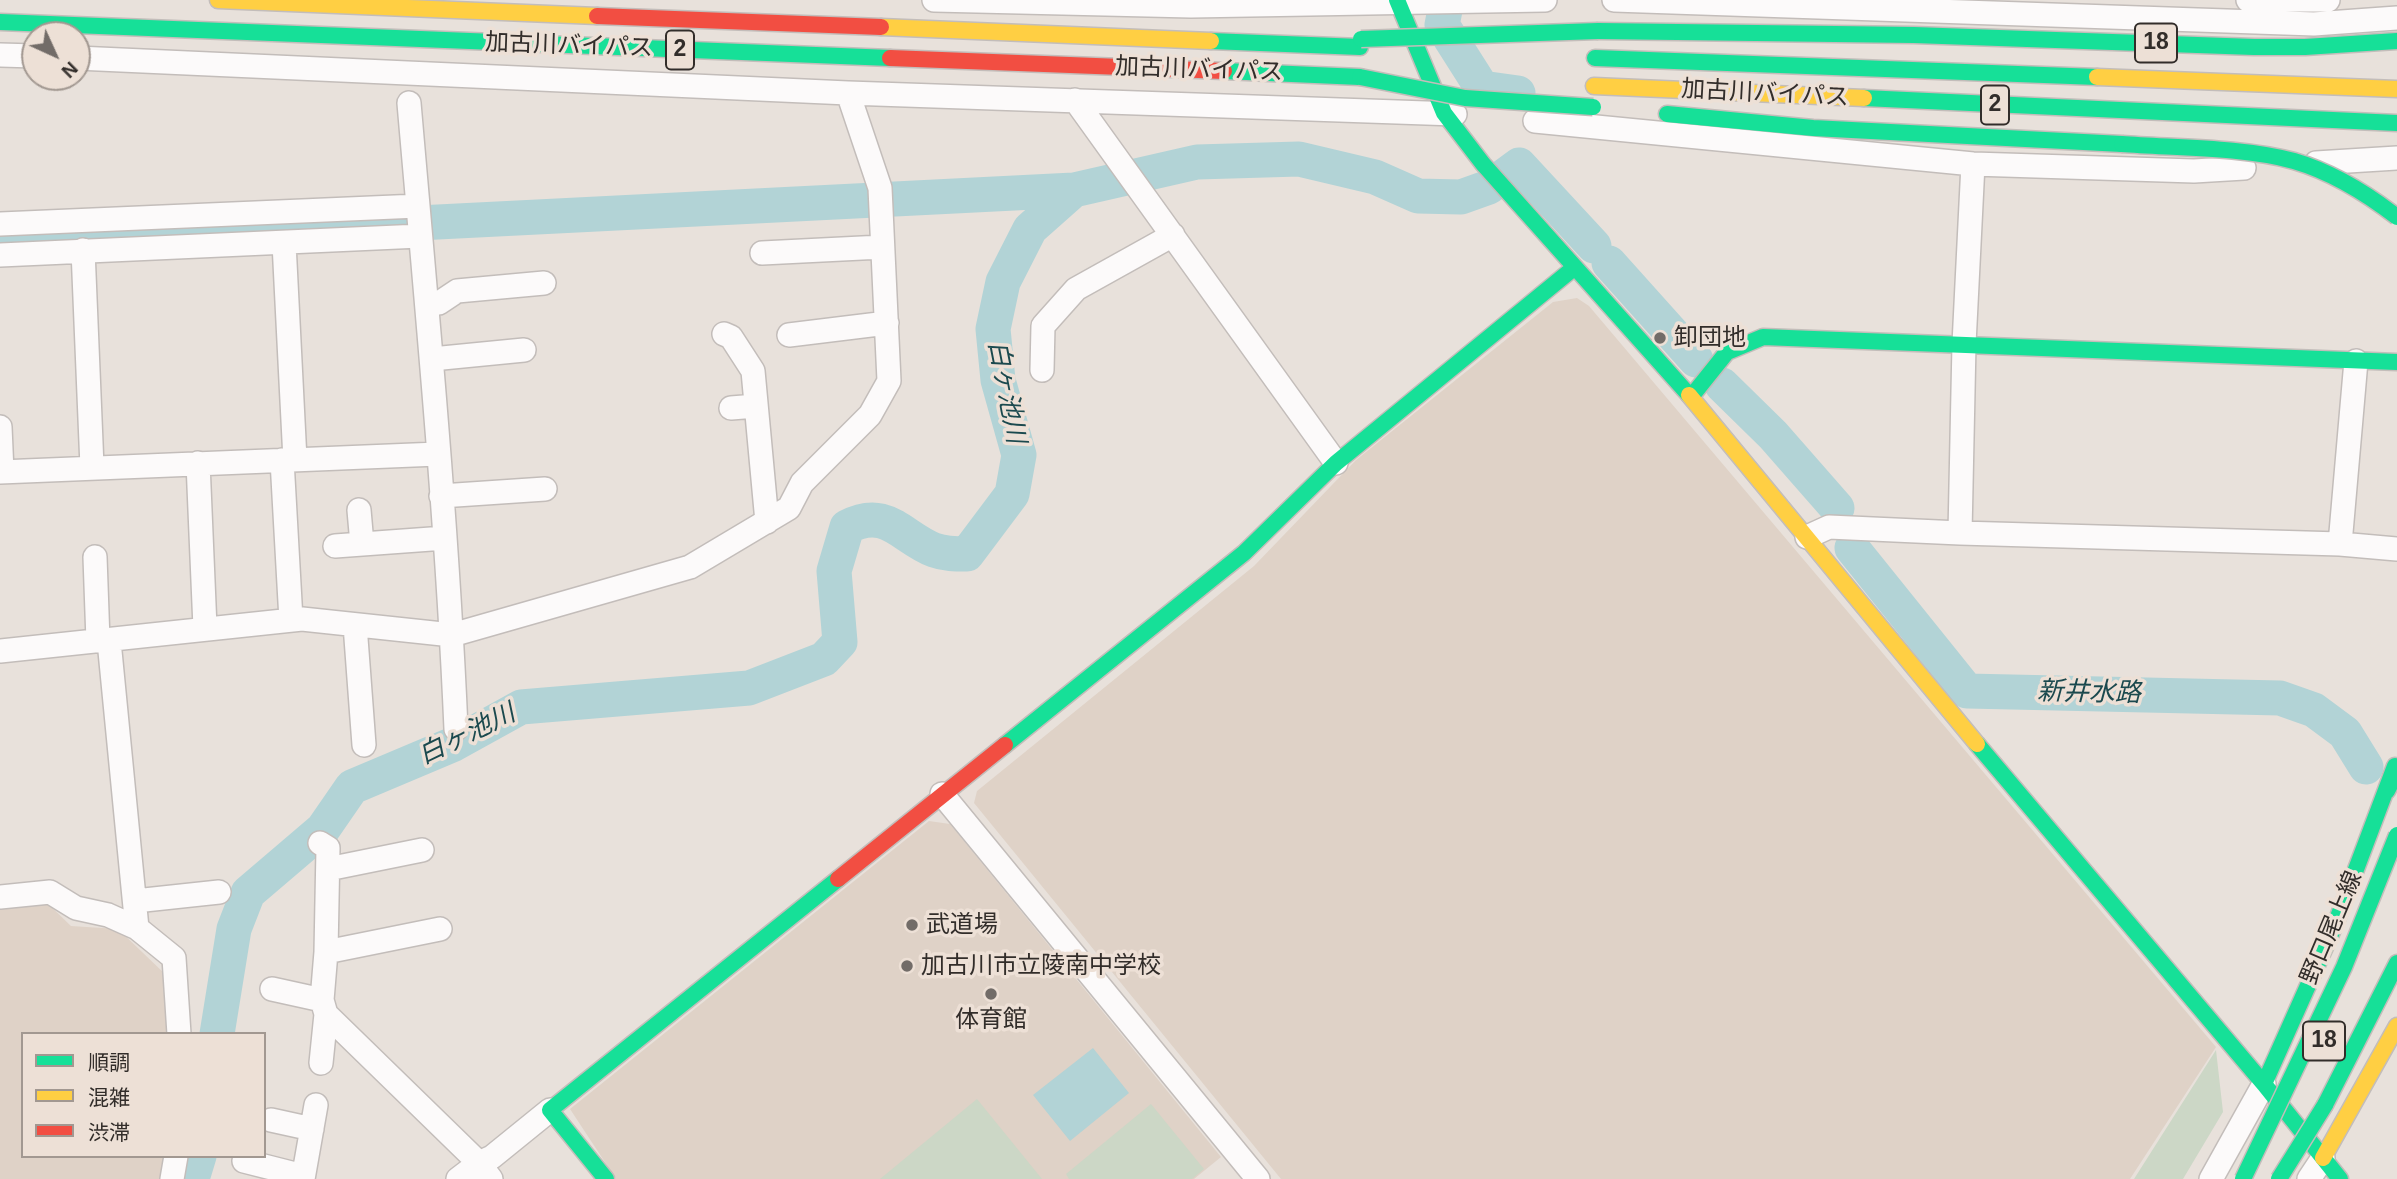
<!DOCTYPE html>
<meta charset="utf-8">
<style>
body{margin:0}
#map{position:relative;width:2397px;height:1179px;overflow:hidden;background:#e8e1db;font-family:Helvetica,"Noto Sans JP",sans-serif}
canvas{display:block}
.legend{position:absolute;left:21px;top:1032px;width:245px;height:126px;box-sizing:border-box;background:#ede0d6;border:2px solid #a29891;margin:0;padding:9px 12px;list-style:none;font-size:21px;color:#322d2a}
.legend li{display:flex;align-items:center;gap:14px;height:35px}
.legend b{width:35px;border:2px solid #a29891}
.north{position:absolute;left:21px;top:21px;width:70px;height:70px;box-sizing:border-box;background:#ede0d6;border:2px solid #a29891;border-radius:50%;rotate:135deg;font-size:19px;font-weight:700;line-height:28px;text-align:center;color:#322d2a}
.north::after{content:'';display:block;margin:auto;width:24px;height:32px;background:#726c68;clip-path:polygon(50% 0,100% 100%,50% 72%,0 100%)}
</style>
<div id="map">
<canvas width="2397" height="1179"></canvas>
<ul class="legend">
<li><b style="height:9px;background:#16e098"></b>順調</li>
<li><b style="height:9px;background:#ffcf43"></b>混雑</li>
<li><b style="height:9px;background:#f24e42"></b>渋滞</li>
</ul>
<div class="north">N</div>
</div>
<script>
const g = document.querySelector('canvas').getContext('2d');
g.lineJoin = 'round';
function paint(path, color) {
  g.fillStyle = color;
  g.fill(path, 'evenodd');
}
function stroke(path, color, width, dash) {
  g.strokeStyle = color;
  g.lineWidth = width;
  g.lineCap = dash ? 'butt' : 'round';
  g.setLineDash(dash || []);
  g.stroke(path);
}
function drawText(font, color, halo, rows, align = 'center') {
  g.font = font + ' Helvetica,"Noto Sans JP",sans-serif';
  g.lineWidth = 7;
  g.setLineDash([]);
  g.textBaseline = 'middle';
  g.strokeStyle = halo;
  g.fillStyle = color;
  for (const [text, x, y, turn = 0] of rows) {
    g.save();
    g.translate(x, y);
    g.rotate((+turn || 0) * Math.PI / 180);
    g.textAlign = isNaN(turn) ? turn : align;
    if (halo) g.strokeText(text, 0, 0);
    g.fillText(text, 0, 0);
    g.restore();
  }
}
paint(new Path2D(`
 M1577,298L1589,306L2216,1047L2130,1179H1281L974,803L977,791L1254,566L1356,460L1553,302Z
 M929,821L950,824L1221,1157L1194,1179H616L570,1109Z
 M42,898L71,926L118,929L165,974L171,1034H23V1156H168L163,1179H0V904Z`), '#dfd2c7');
paint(new Path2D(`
 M2216,1050L2223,1112L2183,1179H2134Z
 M977,1099L1042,1179H880Z
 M1151,1104L1204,1169L1192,1179H1069L1066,1174Z`), '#ccd7c6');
paint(new Path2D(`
 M1093,1048L1129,1093L1070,1141L1033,1095Z`), '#b2d3d6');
stroke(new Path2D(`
 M1447,0L1442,25L1482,88L1518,93
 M0,240L398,224L1074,190
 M1609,263L1696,360
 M1722,385L1773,435L1837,508
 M1852,548L1967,691L2280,698L2314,710L2345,733L2366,767
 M217,1034L234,929L248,893L323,829L352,787L454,744L521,707L749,688L824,659L840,642L834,571L847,527C887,506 901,537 934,550C945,554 955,554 967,554L1012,494L1019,455L998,380L993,329L1003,282L1030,229L1074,190L1197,162L1299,159L1375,177L1418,196L1461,197L1489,187L1519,165L1594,246
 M192,1179L199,1156`), '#b2d3d6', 35);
const street = new Path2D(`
 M934,0L1191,6L1545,0
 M1614,0L2314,24L2397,18
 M2248,0H2328
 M0,55L35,56
 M77,58L848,93L1455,114
 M1075,100L1336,463
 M409,103C427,311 447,520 456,729
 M1535,121L1973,164L2194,171L2244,168
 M2316,163L2397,158
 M0,224L418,206
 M284,243L295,460
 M83,250L92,467
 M762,253L882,247
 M0,255L420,236
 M428,302L439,303L457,291L544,283
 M724,334L731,337L753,371L767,522
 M789,335L887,323
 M432,359L524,350
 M1042,370L1043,326L1076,289L1173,235
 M731,408L756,406
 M0,427L2,472
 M282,460L291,620
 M198,463L205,628
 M0,472L438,454
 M441,496L545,489
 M359,510L362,544
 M1960,533L1964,344L1973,164
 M1807,537L1829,527L1960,533L2340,544L2397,549
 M2340,544L2356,361
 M335,546L445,538
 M95,557L98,641
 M355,625L364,745
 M109,641L137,928
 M0,651L302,619L452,635L690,567L789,508L802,483L870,415L889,381L880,188L848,93
 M942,794L1258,1179
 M320,843L328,848L326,952L322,1000L326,1014L321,1063
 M328,869L422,850
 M0,897L50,892L76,908L108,915L137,928L174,958L179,1034
 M135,901L219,892
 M326,952L440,929
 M272,989L322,1000
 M326,1014L479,1163L491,1179
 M271,1120L312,1129
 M244,1161L303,1176
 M172,1179L176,1156
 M303,1179L316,1105
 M458,1179L479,1163L492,1157L550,1110
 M2211,1179L2264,1084
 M2309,1179L2323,1158`);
const fast = new Path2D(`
 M1397,0L1444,113L1483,164L1689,395
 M0,22L890,58
 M1598,31L1914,35L2254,47H2305L2397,41
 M1211,41L1360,47
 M1595,58L2097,77
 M1224,71L1360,77
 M1864,98L2397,123
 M1667,114L1813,128L2122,144
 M1691,397L1727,352L1763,337L2397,362
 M1977,744L2264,1084L2340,1179
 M1005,745L1244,553L1336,463L1575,267
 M2387,791L2397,771
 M2264,1084L2335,925L2395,766
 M2325,1105L2397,963
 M606,1179L550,1110L838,879`);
const slow = new Path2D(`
 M218,0L597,16
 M881,27L1211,41
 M2097,77L2397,89
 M1594,86L1864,98
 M1689,395L1977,744
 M2323,1158L2397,1026`);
const jam = new Path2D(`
 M597,16L881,27
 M890,58L1224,71
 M838,879L1005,745`);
stroke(street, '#c3bdba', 26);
stroke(fast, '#c3bdba', 19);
stroke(slow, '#c3bdba', 19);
stroke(jam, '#c3bdba', 19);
stroke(street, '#fcfafa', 23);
stroke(fast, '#16e098', 16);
stroke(slow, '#ffcf43', 16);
stroke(jam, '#f24e42', 16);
const fastBridge = new Path2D(`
 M1361,39L1598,31
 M1360,77L1465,98L1593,107
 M2122,144C2175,148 2243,147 2294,161C2332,172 2366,193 2397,217
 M2243,1179L2344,967L2397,835
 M2279,1179L2325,1105`);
stroke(fastBridge, '#c3bdba', 19, []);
stroke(fastBridge, '#16e098', 16);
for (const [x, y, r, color] of [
 [1660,338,7,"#726c68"],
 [912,925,7,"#726c68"],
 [907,966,7,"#726c68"],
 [991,994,7,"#726c68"]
]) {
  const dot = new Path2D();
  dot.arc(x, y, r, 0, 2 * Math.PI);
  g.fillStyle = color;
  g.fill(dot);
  stroke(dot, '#ede0d6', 2.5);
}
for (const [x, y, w] of [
 [2156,43,42],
 [680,50,28],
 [1995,105,28],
 [2324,1041,42]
]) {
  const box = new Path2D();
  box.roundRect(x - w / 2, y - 19.5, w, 39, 5);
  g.fillStyle = '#ede0d6';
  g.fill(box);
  stroke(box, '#322d2a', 2);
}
drawText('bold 23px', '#322d2a', null, [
 ["18",2156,43],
 ["2",680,50],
 ["2",1995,105],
 ["18",2324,1041]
]);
drawText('24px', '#322d2a', '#ede0d6', [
 ["加古川バイパス",569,46,2],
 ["加古川バイパス",1199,70,2],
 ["加古川バイパス",1765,94,3],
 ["野口尾上線",2332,928,-67]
]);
drawText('24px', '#322d2a', '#ede0d6', [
 ["卸団地",1674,338],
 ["武道場",926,925],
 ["加古川市立陵南中学校",921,966],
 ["体育館",991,1020,"center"]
], 'left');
drawText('italic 26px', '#1b494e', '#ede0d6', [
 ["白ヶ池川",1006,392,79],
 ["新井水路",2089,693,1],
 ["白ヶ池川",467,735,-26]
]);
</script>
